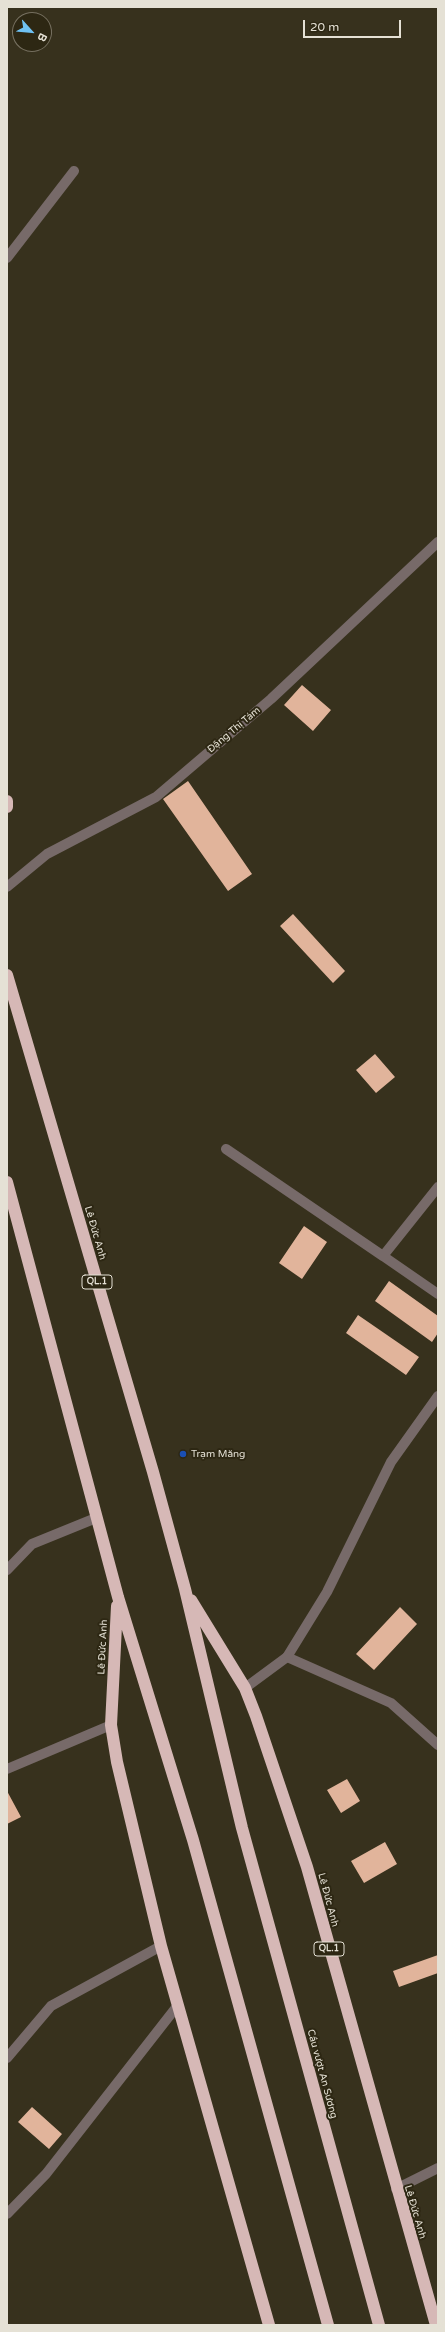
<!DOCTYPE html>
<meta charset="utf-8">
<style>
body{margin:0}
#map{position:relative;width:445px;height:2332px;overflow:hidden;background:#37311d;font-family:"Varela Round",sans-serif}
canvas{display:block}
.frame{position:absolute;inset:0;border:8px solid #e5e1d5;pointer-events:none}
.north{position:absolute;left:12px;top:12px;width:40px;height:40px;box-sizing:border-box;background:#2d2713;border:1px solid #777161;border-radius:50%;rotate:117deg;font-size:11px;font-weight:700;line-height:16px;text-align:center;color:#e5e1d5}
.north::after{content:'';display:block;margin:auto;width:14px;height:18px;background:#6fc2f4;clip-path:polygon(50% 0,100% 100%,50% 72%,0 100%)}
.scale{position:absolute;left:303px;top:20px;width:98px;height:18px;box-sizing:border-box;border:2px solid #e5e1d5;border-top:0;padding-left:5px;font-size:12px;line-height:14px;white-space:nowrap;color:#e5e1d5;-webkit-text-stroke:3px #2d2713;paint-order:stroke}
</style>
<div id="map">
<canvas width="445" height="2332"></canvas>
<div class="frame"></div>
<div class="north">B</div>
<div class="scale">20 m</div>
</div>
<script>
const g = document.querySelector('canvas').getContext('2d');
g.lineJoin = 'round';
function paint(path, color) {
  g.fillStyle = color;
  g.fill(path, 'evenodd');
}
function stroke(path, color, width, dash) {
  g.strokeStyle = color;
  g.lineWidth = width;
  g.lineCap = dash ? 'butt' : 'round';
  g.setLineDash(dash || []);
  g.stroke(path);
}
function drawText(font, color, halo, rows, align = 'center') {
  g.font = font + ' "Varela Round",sans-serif';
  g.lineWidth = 4;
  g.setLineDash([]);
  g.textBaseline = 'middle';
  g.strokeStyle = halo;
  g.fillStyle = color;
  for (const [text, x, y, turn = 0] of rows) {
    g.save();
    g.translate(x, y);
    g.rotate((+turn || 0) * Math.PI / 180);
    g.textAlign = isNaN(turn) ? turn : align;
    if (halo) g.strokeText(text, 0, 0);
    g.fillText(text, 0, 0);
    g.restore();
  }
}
paint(new Path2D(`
 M302,685L331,710L313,731L284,705Z
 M188,781L252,874L228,891L163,799Z
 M293,914L345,971L333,983L280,926Z
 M375,1054L395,1077L376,1093L356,1070Z
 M304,1226L327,1242L302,1279L279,1263Z
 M389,1281L438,1316V1333L432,1342L375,1301Z
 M358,1315L419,1357L406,1375L346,1333Z
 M400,1607L417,1624L374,1670L356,1654Z
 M347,1779L360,1801L341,1813L327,1790Z
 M7,1791L21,1817L7,1824Z
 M385,1842L397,1864L364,1883L351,1861Z
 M438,1955V1973L399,1987L393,1971Z
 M32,2107L62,2134L49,2149L18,2122Z`), '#e1b49b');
stroke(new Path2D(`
 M7,258L74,171
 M287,1657L391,1703L438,1745
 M7,2058L51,2006L161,1946
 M7,2214L46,2174L178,2005`), '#776a69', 10);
stroke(new Path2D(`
 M7,887L47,854L156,797L271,699L438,542
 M226,1149L383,1256
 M438,1187L383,1256L438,1294
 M7,1570L32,1544L96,1518
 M245,1688L287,1657L327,1592L391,1462L438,1396
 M7,1769L111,1725
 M396,2189L438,2168`), '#776a69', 10);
stroke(new Path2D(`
 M7,801V807
 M7,975L153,1472L185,1589L242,1828L379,2325
 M7,1182L118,1597L193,1840L328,2325
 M191,1600L245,1688L256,1716L307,1867L436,2325
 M117,1606L111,1725L117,1762L161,1946L269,2325`), '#d6b8b6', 12);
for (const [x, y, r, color] of [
 [183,1454,4,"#1a4fb4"]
]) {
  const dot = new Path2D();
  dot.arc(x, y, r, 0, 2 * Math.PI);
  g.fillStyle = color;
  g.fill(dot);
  stroke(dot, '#2d2713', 1.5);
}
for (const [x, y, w] of [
 [97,1282,30],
 [329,1949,30]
]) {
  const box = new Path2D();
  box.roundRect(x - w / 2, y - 7, w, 14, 3);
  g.fillStyle = '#2d2713';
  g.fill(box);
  stroke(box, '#e5e1d5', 1);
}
drawText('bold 9px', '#e5e1d5', null, [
 ["QL.1",97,1282],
 ["QL.1",329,1949]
]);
drawText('10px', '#e5e1d5', '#2d2713', [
 ["Đặng Thị Tám",234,730,-40],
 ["Lê Đức Anh",95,1233,74],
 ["Lê Đức Anh",103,1647,-87],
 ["Lê Đức Anh",328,1900,75],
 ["Cầu vượt An Sương",322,2074,75],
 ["Lê Đức Anh",415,2212,74]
]);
drawText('10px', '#e5e1d5', '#2d2713', [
 ["Trạm Măng",191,1454]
], 'left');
</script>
